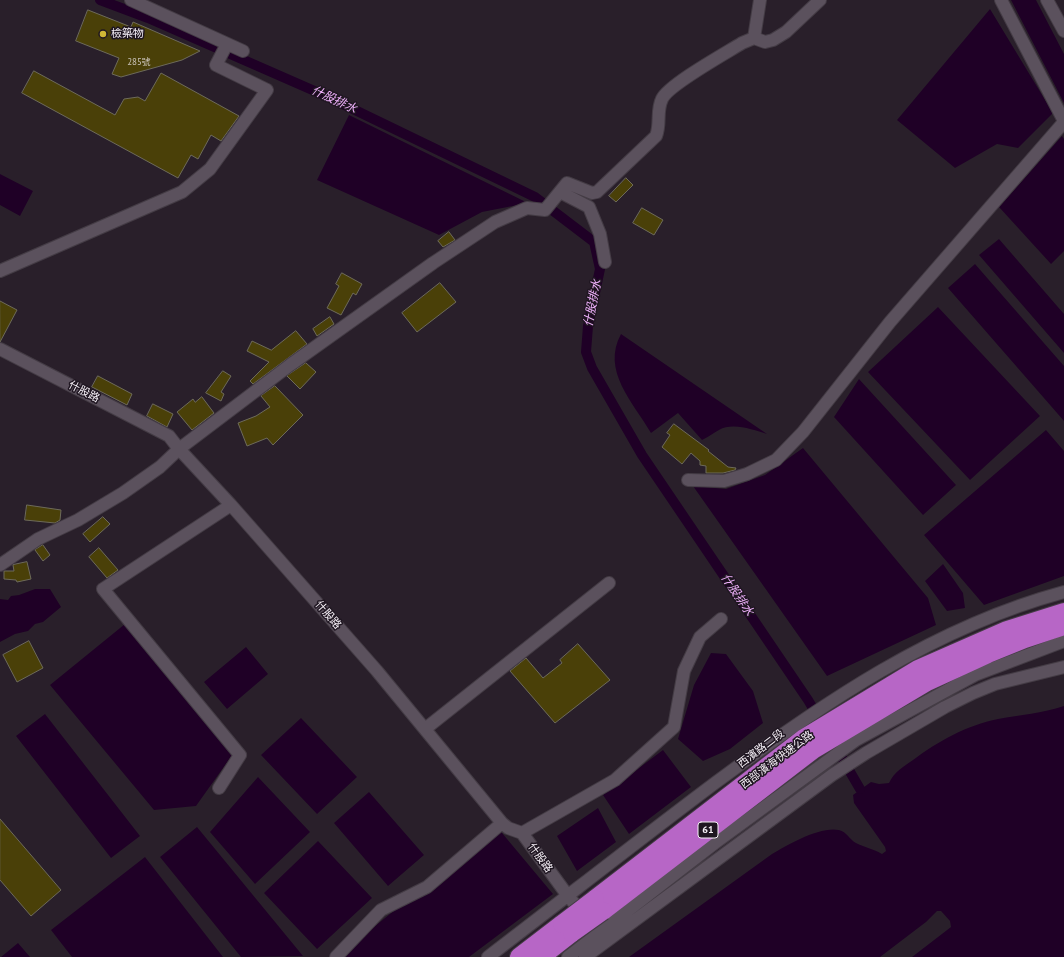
<!DOCTYPE html>
<meta charset="utf-8">
<style>
body{margin:0}
canvas{display:block;background:#291f2a}
</style>
<canvas width="1064" height="957"></canvas>
<script>
const g = document.querySelector('canvas').getContext('2d');
g.lineJoin = 'round';
function paint(path, color) {
  g.fillStyle = color;
  g.fill(path, 'evenodd');
}
function stroke(path, color, width, dash) {
  g.strokeStyle = color;
  g.lineWidth = width;
  g.lineCap = dash ? 'butt' : 'round';
  g.setLineDash(dash || []);
  g.stroke(path);
}
function drawText(font, color, halo, rows, align = 'center') {
  g.font = font + ' "PT Sans","Noto Sans TC",sans-serif';
  g.lineWidth = 3;
  g.setLineDash([]);
  g.textBaseline = 'middle';
  g.strokeStyle = halo;
  g.fillStyle = color;
  for (const [text, x, y, turn = 0] of rows) {
    g.save();
    g.translate(x, y);
    g.rotate((+turn || 0) * Math.PI / 180);
    g.textAlign = isNaN(turn) ? turn : align;
    if (halo) g.strokeText(text, 0, 0);
    g.fillText(text, 0, 0);
    g.restore();
  }
}
paint(new Path2D(`
 M1011,0H1036L1064,54V103Z
 M990,9L1053,113L1018,148L997,144L955,168L897,120Z
 M349,115L528,203L482,212L439,235L317,180Z
 M1062,136L1064,139V251L1051,264L999,207Z
 M0,174L33,191L20,216L0,205Z
 M999,239L1064,314V353L979,255Z
 M975,264L1064,366V421L948,288Z
 M938,307L1040,416L970,480L868,372Z
 M621,334L767,434C753,430 733,422 719,430C713,433 709,437 702,440L678,413L651,433C633,402 601,371 621,334Z
 M859,379L956,485L923,515L834,417Z
 M1046,430L1064,451V576L984,605L924,535Z
 M803,448L928,598L936,625L827,676L693,486L726,489L765,475Z
 M943,564L963,593L965,608L947,611L925,581Z
 M35,589H50L61,607L43,622L35,624L28,631L15,634L0,642V599L8,600L11,596L19,595Z
 M125,624L233,754L196,806L154,810L50,685Z
 M246,647L268,674L227,709L204,682Z
 M711,653L726,654L753,691L763,723L730,749L703,761L678,739L694,685Z
 M1064,706V957H912L951,927L950,921L941,911H937L926,922L880,957H629L772,854C787,845 820,826 839,830C847,832 849,839 856,843C864,847 874,849 882,854L886,851L885,847L854,803L853,795L871,782L879,784L889,783C894,772 903,767 913,760C937,742 967,725 998,719C1020,715 1042,713 1064,706Z
 M45,714L140,836L111,858L16,736Z
 M301,718L357,777L317,814L261,755Z
 M663,750L691,787L629,834L603,795Z
 M258,777L310,832L255,884L210,832Z
 M369,792L424,855L388,886L334,823Z
 M598,808L616,842L577,871L557,836Z
 M197,827L303,956L241,957L160,857Z
 M497,827L553,894L469,957H337Z
 M318,841L372,898L317,949L264,893Z
 M145,857L223,957H72L51,930Z
 M18,943L30,957H1Z`), '#1f0026');
stroke(new Path2D(`
 M100,0L148,18L326,96L535,197L594,242L600,269L588,326L586,352L592,368L642,455L808,700L826,730
 M835,746L860,789`), '#1f0026', 10);
const building = new Path2D(`
 M88,10L131,27L133,22L200,51L182,60L121,77L112,74L119,58L76,41Z
 M34,71L115,115L124,99L138,97L145,101L161,73L239,116L221,141L211,135L198,159L191,155L178,178L22,93Z
 M626,178L633,185L616,202L609,196Z
 M642,208L663,220L654,235L633,223Z
 M449,232L455,240L443,247L438,241Z
 M342,273L362,284L356,295L353,293L341,315L327,308L339,286L336,284Z
 M440,283L456,302L417,332L402,313Z
 M0,301L17,310L0,342Z
 M330,317L334,324L317,336L313,329Z
 M296,331L307,344L253,384L250,381L269,362L247,351L252,341L271,350Z
 M306,363L316,372L300,389L287,376Z
 M223,371L231,376L221,392L224,394L221,401L206,393Z
 M98,376L132,394L127,405L92,387Z
 M275,386L303,415L273,445L267,438L247,446L238,423L256,416L270,407L261,396Z
 M202,397L214,413L192,430L177,412L193,399L195,402Z
 M153,404L173,414L167,427L147,416Z
 M674,424L709,450L708,451L728,467L736,468L735,470L723,473H706V466L700,465V461L691,453L682,464L662,447L670,435L667,433Z
 M27,505L61,510L60,520L55,523L25,520Z
 M103,517L110,524L90,542L83,534Z
 M43,545L50,555L43,561L35,550Z
 M99,548L118,570L107,578L89,557Z
 M27,562L31,579L17,582L16,580L4,579V571H14L13,565Z
 M29,641L43,668L17,682L3,655Z
 M578,644L610,680L555,723L510,671L526,658L543,678L562,663L560,660Z
 M0,819L61,890L31,916L0,880Z`);
paint(building, '#4a4008');
stroke(building, '#6d6a5a', 1);
const minor = new Path2D(`
 M131,0L243,51
 M1001,0L1064,121
 M1047,0L1064,31
 M754,38L760,0
 M560,192L589,207L600,234L605,262
 M0,271L182,192L210,169L267,90L216,65L227,44
 M0,349L169,436L179,449L231,505L377,671L502,823L508,828L522,833L568,896L606,941
 M688,480L724,481L747,474L776,460L803,432L890,322L1064,122
 M0,565L38,539L78,520L123,493L160,467L179,449L290,365L433,263L495,222L527,208L545,210L567,183L592,193L597,192L656,136C661,124 656,111 662,99C668,85 726,53 742,43L754,38L765,42L773,40L786,32L820,0
 M425,729L609,583
 M219,788L240,755L103,589L231,505
 M522,833L615,780L674,727L684,671L700,637L721,619
 M336,957L381,910L427,887L502,823
 M488,957C564,899 639,840 715,783C822,704 934,627 1064,592
 M568,957L715,843L856,740L975,675L1064,641
 M585,957L832,775L866,753L945,707L973,693L995,684L1064,667`);
const highway = new Path2D(`
 M595,899L804,738L918,669L1007,630L1064,612
 M603,911L813,750L927,682L988,654L1025,639L1064,626
 M519,957L562,924
 M541,957L572,933`);
stroke(minor, '#443c45', 14);
stroke(highway, '#443c45', 20);
stroke(minor, '#5b515d', 12);
stroke(highway, '#b766c6', 18);
const highwayBridge = new Path2D(`
 M562,924L595,899
 M572,933L603,911`);
stroke(highwayBridge, '#443c45', 20, []);
stroke(highwayBridge, '#b766c6', 18);
for (const [x, y, r, color] of [
 [103,34,4,"#d0b736"]
]) {
  const dot = new Path2D();
  dot.arc(x, y, r, 0, 2 * Math.PI);
  g.fillStyle = color;
  g.fill(dot);
  stroke(dot, '#1f1621', 1.5);
}
drawText('9px', '#ccc5bc', null, [
 ["285號",139,62]
]);
for (const [x, y, w] of [
 [708,830,20]
]) {
  const box = new Path2D();
  box.roundRect(x - w / 2, y - 8, w, 16, 3);
  g.fillStyle = '#1f1621';
  g.fill(box);
  stroke(box, '#f7f1f8', 1);
}
drawText('bold 10px', '#f7f1f8', null, [
 ["61",708,830]
]);
drawText('11px', '#f7f1f8', '#1f1621', [
 ["檢築物",111,34]
], 'left');
drawText('11px', '#f7f1f8', '#1f1621', [
 ["什股路",84,392,27],
 ["什股路",328,615,49],
 ["西濱路二段",761,749,-37],
 ["西部濱海快速公路",777,760,-37],
 ["什股路",540,858,54]
]);
drawText('italic 12px', '#eeb0fa', '#1f1621', [
 ["什股排水",334,100,25],
 ["什股排水",593,303,-79],
 ["什股排水",737,595,56]
]);
</script>
